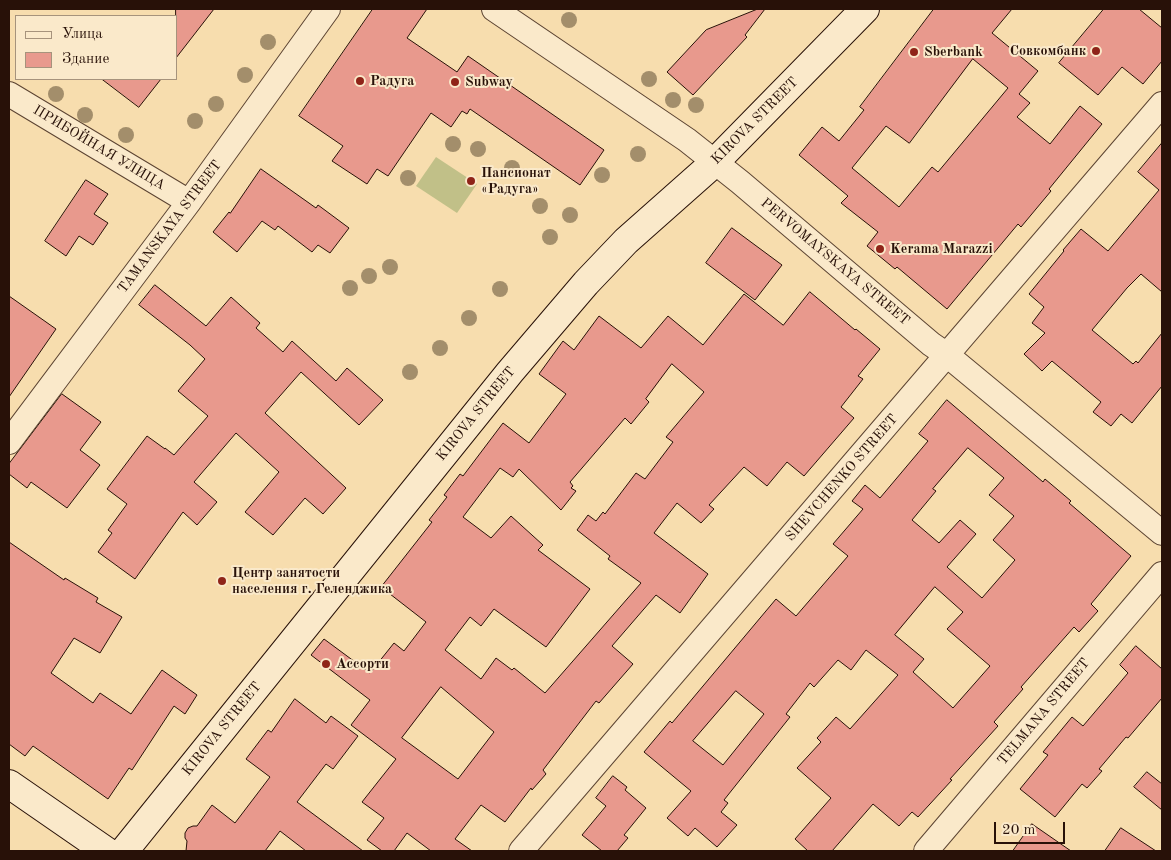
<!DOCTYPE html>
<meta charset="utf-8">
<style>
body{margin:0}
#map{position:relative;width:1171px;height:860px;overflow:hidden;background:#f7ddae;font-family:"Old Standard TT",serif}
canvas{display:block}
.frame{position:absolute;inset:0;border:10px solid #281108;pointer-events:none}
.legend{position:absolute;left:15px;top:15px;width:162px;height:65px;box-sizing:border-box;background:#fae9ca;border:1px solid #a6937c;margin:0;padding:6px 9px;list-style:none;font-size:15px;color:#281108}
.legend li{display:flex;align-items:center;gap:10px;height:25px}
.legend b{width:25px;border:1px solid #a6937c}
.scale{position:absolute;left:994px;top:822px;width:71px;height:22px;box-sizing:border-box;border:2px solid #281108;border-top:0;padding-left:6px;font-size:15px;line-height:18px;white-space:nowrap;color:#281108;-webkit-text-stroke:4px #fae9ca;paint-order:stroke}
</style>
<div id="map">
<canvas width="1171" height="860"></canvas>
<div class="frame"></div>
<ul class="legend">
<li><b style="height:6px;background:#fae9ca"></b>Улица</li>
<li><b style="height:14px;background:#e8998d"></b>Здание</li>
</ul>
<div class="scale">20 m</div>
</div>
<script>
const g = document.querySelector('canvas').getContext('2d');
g.lineJoin = 'round';
function paint(path, color) {
  g.fillStyle = color;
  g.fill(path, 'evenodd');
}
function stroke(path, color, width, dash) {
  g.strokeStyle = color;
  g.lineWidth = width;
  g.lineCap = dash ? 'butt' : 'round';
  g.setLineDash(dash || []);
  g.stroke(path);
}
function drawText(font, color, halo, rows, align = 'center') {
  g.font = font + ' "Old Standard TT",serif';
  g.lineWidth = 4;
  g.setLineDash([]);
  g.textBaseline = 'middle';
  g.strokeStyle = halo;
  g.fillStyle = color;
  for (const [text, x, y, turn = 0] of rows) {
    g.save();
    g.translate(x, y);
    g.rotate((+turn || 0) * Math.PI / 180);
    g.textAlign = isNaN(turn) ? turn : align;
    if (halo) g.strokeText(text, 0, 0);
    g.fillText(text, 0, 0);
    g.restore();
  }
}
paint(new Path2D(`
 M436,157L477,184L457,213L416,186Z`), '#c1c088');
const building = new Path2D(`
 M176,9H214L176,58Z
 M373,9H427L407,38L457,72L468,56L604,150L580,185L470,109L467,114L462,111L451,127L431,113L388,176L377,169L367,184L332,161L343,146L299,116Z
 M758,9H765L745,35L747,37L693,95L667,72L706,30Z
 M934,9H1012L992,33L1038,71L1019,94L1030,103L1017,117L1050,144L1080,106L1102,124L1049,189L1051,191L1021,227L1018,224L947,309L897,267L895,269L867,246L878,232L841,203L848,196L799,155L822,127L839,141L864,110L860,107ZM973,59L1008,88L938,172L932,167L899,207L852,168L886,126L909,143Z
 M1104,9H1139L1162,28V61L1143,84L1122,67L1098,95L1059,63Z
 M102,79H161L139,107Z
 M1162,143V292L1141,274L1127,288L1092,330L1133,364L1136,361L1138,363L1162,333V386L1132,423L1121,414L1111,426L1093,412L1101,402L1052,361L1042,371L1024,354L1045,333L1032,323L1044,307L1029,294L1064,251L1063,250L1081,229L1108,251L1159,190L1138,172Z
 M261,169L316,208L318,205L349,228L330,253L318,245L312,252L278,226L275,230L262,221L237,252L213,232L229,212L230,213Z
 M86,180L108,194L94,214L108,223L93,245L79,236L66,256L45,241Z
 M732,228L782,265L755,300L706,263Z
 M155,285L206,326L231,297L260,323L256,328L283,352L292,341L336,381L347,368L383,400L359,425L301,372L265,413L346,488L323,514L305,498L273,535L245,512L279,472L236,433L194,482L217,502L197,525L183,512L135,579L98,552L112,533L108,530L127,504L107,489L147,436L165,449V448L174,455L208,416L178,391L205,359L190,345L139,305Z
 M810,292L855,330L856,329L880,349L858,376L863,379L841,407L854,418L804,476L787,462L767,486L744,467L709,505L714,509L701,523L677,503L654,533L708,574L680,613L656,595L612,646L633,664L599,703L596,701L543,770L546,774L532,790L531,788L505,822L481,805L455,839L472,851H431L407,833L394,851H382L367,840L384,818L362,802L396,759L351,725L370,700L311,655L324,639L370,673L394,643L404,651L426,622L381,587L432,522L429,520L447,497L444,495L460,474L463,476L503,423L529,443L566,394L539,374L563,341L574,350L599,316L641,348L668,316L703,345L744,294L783,325ZM672,364L704,392L666,437L673,442L645,479L636,473L605,514L603,512L596,521L588,515L577,530L610,556L608,559L641,583L545,693L514,668L512,670L496,658L481,679L445,650L470,617L481,626L494,609L546,647L590,589L538,550L543,545L511,516L491,538L463,517L500,468L513,477L519,469L561,510L576,491L571,488L573,486L570,482L625,418L631,424L649,402L646,399ZM441,687L494,732L458,779L402,738Z
 M9,296L56,329L9,397Z
 M62,394L101,422L80,450L100,465L67,508L31,482L27,488L9,474V464Z
 M947,400L1043,482L1045,479L1071,501L1069,503L1131,556L1091,604L1098,611L1079,632L1074,627L1021,687L1023,689L994,722L998,726L950,779L952,780L918,817L912,812L899,826L873,804L832,851H808L795,839L831,798L797,768L821,742L817,738L836,717L850,729L898,675L866,650L851,670L838,660L814,687L810,683L786,714L790,717L724,800L728,803L721,812L737,825L717,847L695,828L688,836L667,818L691,791L644,752L670,721L672,723L776,599L796,616L848,556L833,544L863,509L852,501L865,485L880,498L928,441L919,434ZM968,448L1004,478L989,495L1014,516L993,540L1015,560L982,598L947,567L976,534L960,520L939,543L912,520L936,491L933,489ZM935,587L963,612L947,629L990,666L953,708L913,672L924,659L895,635ZM736,691L764,714L723,765L693,741Z
 M9,542L64,580L65,578L98,598L96,602L122,617L100,653L74,638L51,673L93,703L100,693L131,714L162,670L197,695L185,714L174,706L132,770L129,768L108,799L33,746L25,756L9,744Z
 M1136,646L1162,669V698L1128,738L1126,737L1099,769L1102,771L1087,788L1082,784L1055,817L1020,789L1048,755L1043,752L1072,717L1083,726L1128,673L1120,665Z
 M295,699L326,723L331,716L358,736L333,769L326,764L297,802L363,851H306L280,831L265,851H186L187,841L185,838V833L188,828L193,826H197L212,805L235,823L270,777L246,759L268,730L271,732Z
 M1147,772L1162,784V810L1134,787Z
 M613,776L627,787L625,790L646,808L624,835L628,838L617,851H602L582,835L606,806L596,798Z
 M1032,824L1071,851H1013Z
 M1121,828L1156,851H1105Z`);
paint(building, '#e8998d');
stroke(building, '#281108', 1);
const street = new Path2D(`
 M494,9L687,140L740,182L931,344L947,355L1162,533
 M9,94L189,202
 M9,442L189,202L328,9
 M521,851L1162,104
 M926,851L1162,574`);
const secondary = new Path2D(`
 M9,784L106,851
 M124,851L510,372L586,283L626,241L714,163L865,9`);
stroke(street, '#5c4432', 26);
stroke(secondary, '#281108', 30);
stroke(street, '#fae9ca', 24);
stroke(secondary, '#fae9ca', 28);
g.fillStyle = '#a38e6b';
for (const [x, y] of [
 [569,20],
 [268,42],
 [245,75],
 [649,79],
 [56,94],
 [673,100],
 [216,104],
 [696,105],
 [85,115],
 [195,121],
 [126,135],
 [453,144],
 [478,149],
 [638,154],
 [512,168],
 [602,175],
 [408,178],
 [540,206],
 [570,215],
 [550,237],
 [390,267],
 [369,276],
 [350,288],
 [500,289],
 [469,318],
 [440,348],
 [410,372]
]) {
  g.beginPath();
  g.arc(x, y, 8, 0, 2 * Math.PI);
  g.fill();
}
for (const [x, y, r, color] of [
 [1096,51,5,"#8f2418"],
 [914,52,5,"#8f2418"],
 [360,81,5,"#8f2418"],
 [455,82,5,"#8f2418"],
 [471,181,5,"#8f2418"],
 [880,249,5,"#8f2418"],
 [222,581,5,"#8f2418"],
 [326,664,5,"#8f2418"]
]) {
  const dot = new Path2D();
  dot.arc(x, y, r, 0, 2 * Math.PI);
  g.fillStyle = color;
  g.fill(dot);
  stroke(dot, '#fae9ca', 2);
}
drawText('bold 14px', '#281108', '#fae9ca', [
 ["Совкомбанк",1086,51,"right"],
 ["Sberbank",924,52],
 ["Радуга",370,81],
 ["Subway",465,82],
 ["Пансионат",481,173],
 ["«Радуга»",481,189],
 ["Kerama Marazzi",890,249],
 ["Центр занятости",232,573],
 ["населения г. Геленджика",232,589],
 ["Ассорти",336,664]
], 'left');
drawText('14px', '#281108', '#fae9ca', [
 ["KIROVA STREET",755,121,-45],
 ["ПРИБОЙНАЯ УЛИЦА",99,148,31],
 ["TAMANSKAYA STREET",170,227,-53],
 ["PERVOMAYSKAYA STREET",835,262,40],
 ["KIROVA STREET",476,414,-51],
 ["SHEVCHENKO STREET",842,478,-49],
 ["TELMANA STREET",1044,712,-50],
 ["KIROVA STREET",222,729,-51]
]);
</script>
